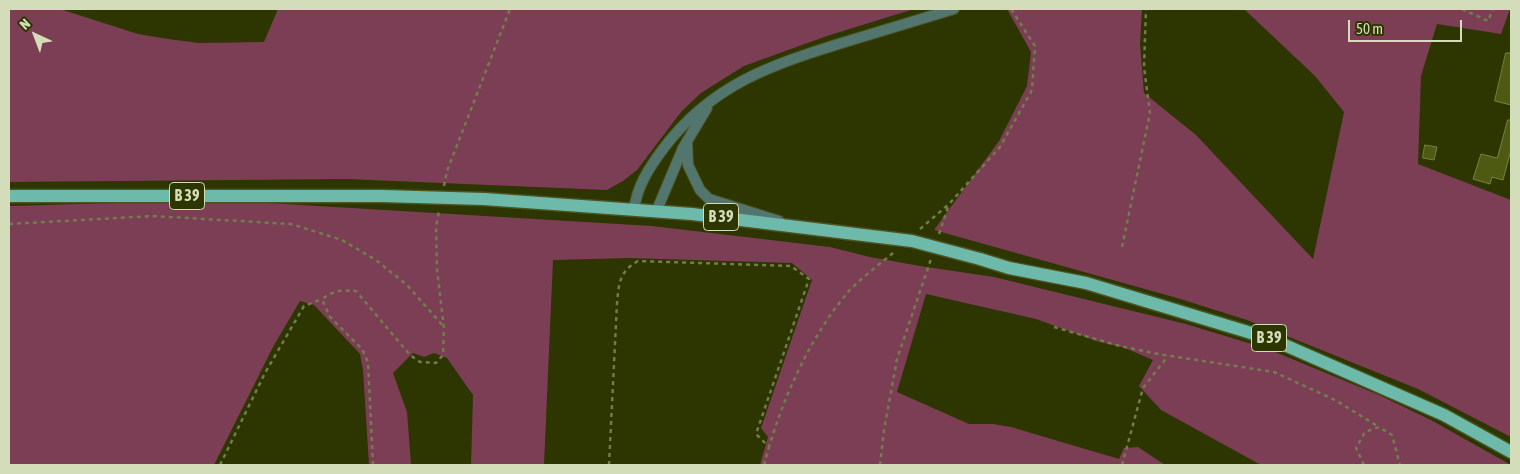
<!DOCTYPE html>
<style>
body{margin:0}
#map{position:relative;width:1520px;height:474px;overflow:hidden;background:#2d3500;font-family:"Asap Condensed",sans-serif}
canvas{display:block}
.frame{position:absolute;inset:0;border:10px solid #d4ddba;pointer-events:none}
.north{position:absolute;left:10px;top:10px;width:50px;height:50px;-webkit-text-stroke:4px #2d3500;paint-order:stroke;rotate:317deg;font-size:14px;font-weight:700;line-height:20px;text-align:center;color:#d4ddba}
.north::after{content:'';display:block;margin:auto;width:18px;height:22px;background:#d4ddba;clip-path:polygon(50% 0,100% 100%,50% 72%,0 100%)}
.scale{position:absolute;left:1348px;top:20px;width:114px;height:22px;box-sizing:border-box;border:2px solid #d4ddba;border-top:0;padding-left:6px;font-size:15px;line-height:18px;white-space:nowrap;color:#d4ddba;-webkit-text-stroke:4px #2d3500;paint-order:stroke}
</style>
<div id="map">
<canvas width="1520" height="474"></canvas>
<div class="frame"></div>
<div class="north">N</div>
<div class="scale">50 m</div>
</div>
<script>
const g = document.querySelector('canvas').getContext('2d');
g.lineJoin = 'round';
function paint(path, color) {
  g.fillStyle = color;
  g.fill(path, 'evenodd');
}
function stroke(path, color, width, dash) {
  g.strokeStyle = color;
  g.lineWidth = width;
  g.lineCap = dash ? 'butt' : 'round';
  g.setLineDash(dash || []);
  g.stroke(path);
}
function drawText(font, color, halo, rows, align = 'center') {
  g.font = font + ' "Asap Condensed",sans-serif';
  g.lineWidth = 4;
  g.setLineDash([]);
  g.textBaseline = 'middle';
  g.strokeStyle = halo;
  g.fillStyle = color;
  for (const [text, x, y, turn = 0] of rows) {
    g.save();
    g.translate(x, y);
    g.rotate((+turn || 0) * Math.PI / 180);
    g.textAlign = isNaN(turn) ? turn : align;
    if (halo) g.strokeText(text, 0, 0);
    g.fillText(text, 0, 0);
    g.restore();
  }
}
paint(new Path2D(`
 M9,9H60L138,34L168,39L199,43L264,42L278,9H914L827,36L744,66L701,93L681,112L637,170L623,181L607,190L347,179L9,182Z
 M1007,9H1142L1140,44L1144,93L1196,135L1313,259L1344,112L1315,76L1244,9H1510L1501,34L1437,24L1421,76L1418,164L1511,200V437L1418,389L1247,320L1177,298L934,230L999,141L1027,86L1031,52Z
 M117,203H268L652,226L830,247L870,257L920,266L994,277L1186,324L1268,349L1379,395L1431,420L1511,465H1261L1161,410L1139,386L1153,360L1125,348L1096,341L1036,319L926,294L897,392L969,424H993L1011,427L1119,459L1124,448L1138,447L1165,465H760L768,437L761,428L812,280L792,263L629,258L553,260L544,465H471L473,395L447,358L434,353L424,357L413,353L393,373L407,412L411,465H369L363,370L360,354L314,305L300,301L273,347L214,465H9V206Z`), '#7b3e54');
const building = new Path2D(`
 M1506,53H1511V105L1495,101Z
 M1508,120H1511V150L1503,180L1492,177L1490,184L1473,179L1481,154L1497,158Z
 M1425,145L1437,147L1434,160L1423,158Z`);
paint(building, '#4e5a11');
stroke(building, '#77843f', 1);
const tertiary = new Path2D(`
 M687,141L688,165L700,190L709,199L779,221
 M634,210C637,186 649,168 663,149C712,84 771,65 845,42C881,31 918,20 954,9
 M656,212L683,148L707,108`);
const primary = new Path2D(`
 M9,196H382
 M484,199L692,214L847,233
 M980,259L1009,268L1086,283L1271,339L1444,415L1511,452`);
stroke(tertiary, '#4b5321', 12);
stroke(primary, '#4b5321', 15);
stroke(new Path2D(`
 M1462,9L1488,21L1493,9
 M444,186L447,171L510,9
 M9,224L153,216L291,224L342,240L376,260L407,285L444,327
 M920,229L949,204L1000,147L1032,90L1035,46L1011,9
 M939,234L949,204
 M1122,247L1150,113L1144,67L1146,9
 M1054,327L1120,346L1158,354L1274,372L1335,400L1379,427
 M220,465L265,373L304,306L322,299
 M373,465L368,362L362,349L330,317L322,299C335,290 340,290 356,291L410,355L420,362L436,363L443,355L444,328L437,270L436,227L439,211
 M609,465L617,303C619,283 619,272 638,261L791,266L809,279L756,434L769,447C785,393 812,334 849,291C862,277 879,265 893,253
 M764,465L769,447
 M880,465L884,430L897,359L931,259
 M1122,465L1143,388L1168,356
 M1364,465L1356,448L1365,432L1379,427L1392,435L1400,465`), '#737c4e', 2.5, [4, 4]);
stroke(tertiary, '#52766e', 10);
stroke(primary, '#6dbaaa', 12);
const primaryBridge = new Path2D(`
 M382,196L484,199
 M847,233L912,241L980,259`);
stroke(primaryBridge, '#4b5321', 15, []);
stroke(primaryBridge, '#6dbaaa', 12);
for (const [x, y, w] of [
 [187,196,35],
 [721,217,35],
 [1269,338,35]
]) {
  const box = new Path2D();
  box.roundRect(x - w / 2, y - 13.5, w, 27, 4);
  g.fillStyle = '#2d3500';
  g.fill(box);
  stroke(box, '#d4ddba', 1);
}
drawText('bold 16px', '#d4ddba', null, [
 ["B 39",187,196],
 ["B 39",721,217],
 ["B 39",1269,338]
]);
</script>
